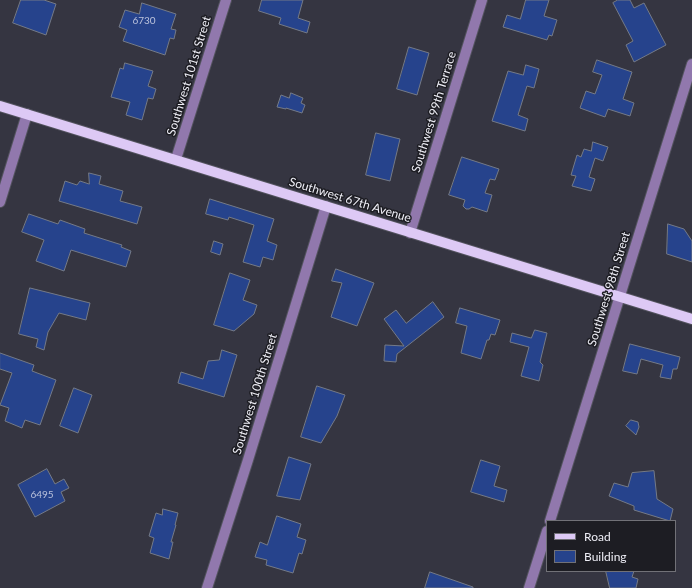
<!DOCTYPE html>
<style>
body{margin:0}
#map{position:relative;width:692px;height:588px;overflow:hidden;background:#353541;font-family:Lato,sans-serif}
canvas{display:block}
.legend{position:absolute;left:546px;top:520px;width:130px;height:52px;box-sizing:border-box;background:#1d1d23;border:1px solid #717177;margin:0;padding:5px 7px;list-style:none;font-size:12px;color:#eeeef6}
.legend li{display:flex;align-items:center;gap:8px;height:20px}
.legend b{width:20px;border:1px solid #717177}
</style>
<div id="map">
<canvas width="692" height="588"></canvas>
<ul class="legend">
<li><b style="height:5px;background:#ddc9f5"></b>Road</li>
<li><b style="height:11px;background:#26438c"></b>Building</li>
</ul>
</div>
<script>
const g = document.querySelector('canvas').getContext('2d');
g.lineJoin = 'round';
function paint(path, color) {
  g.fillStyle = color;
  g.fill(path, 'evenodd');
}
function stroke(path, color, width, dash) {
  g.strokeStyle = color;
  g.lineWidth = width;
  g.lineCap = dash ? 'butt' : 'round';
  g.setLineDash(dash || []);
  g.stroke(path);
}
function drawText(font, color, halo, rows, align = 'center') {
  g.font = font + ' Lato,sans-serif';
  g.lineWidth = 3;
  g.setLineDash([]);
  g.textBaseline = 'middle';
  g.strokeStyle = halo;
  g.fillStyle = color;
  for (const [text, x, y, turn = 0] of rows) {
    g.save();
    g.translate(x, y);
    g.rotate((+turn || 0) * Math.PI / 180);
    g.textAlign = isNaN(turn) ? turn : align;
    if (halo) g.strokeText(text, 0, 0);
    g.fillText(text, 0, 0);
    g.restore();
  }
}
const building = new Path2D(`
 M21,0H44L56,4L46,35L13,23Z
 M262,0H303L298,18L310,22L307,33L279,24L281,18L259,11Z
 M526,0H549L544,16L557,20L552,36L549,35L547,40L503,27L507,15L520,19Z
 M618,0H630L634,8L644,3L666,45L634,62L626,45L633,41L613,3Z
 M142,3L176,14L171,29L176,30L174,39L170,38L165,55L123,41L127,30L119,27L125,10L139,14Z
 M409,47L429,53L417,95L397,89Z
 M597,60L632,72L623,99L634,103L630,116L608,109L605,117L580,108L586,91L595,94L602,75L593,72Z
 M125,63L153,71L148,86L156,89L153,99L148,98L142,120L126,115L130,102L111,97L120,68L123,69Z
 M526,65L539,69L534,88L527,86L518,115L528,119L525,131L492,121L508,71L523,75Z
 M291,93L303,98L301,103L305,105L302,113L286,108V109L277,107L281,95L289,98Z
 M376,133L400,139L390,181L366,175Z
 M593,142L608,147L603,161L595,158L589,177L595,179L591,191L572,186L576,176L571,175L577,155L581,157L584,149L591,151Z
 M462,157L499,169L495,180L490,179L485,193L492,195L487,212L472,207L469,209H466L463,206L465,200L449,195Z
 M89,173L101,176L99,184L123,191L120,201L142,207L137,224L59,201L65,181L77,185L80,181L89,184Z
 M210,199L274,219L267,241L277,245L273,260L263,257L260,267L243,262L254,225L229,217L228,220L206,214Z
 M29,214L58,224L60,220L85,229L84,233L122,245L121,247L131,251L126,267L71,250L64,271L36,261L44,240L22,232Z
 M668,224L684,229L692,241V262L667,254Z
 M214,241L223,244L220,255L211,252Z
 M336,269L374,283L357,326L331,317L342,283L332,281Z
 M230,273L250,280L243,300L257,305L254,314L234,331L214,325Z
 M30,288L90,303L86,320L59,313L48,332L44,350L36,347L38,339L19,334Z
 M433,302L444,317L397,354L396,362L384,361L385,345L404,346L384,319L396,310L406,323Z
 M460,308L500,320L495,335L491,334L489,340H487L481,359L461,353L467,326L456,323Z
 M535,330L547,333L540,362L543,365L539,381L521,376L529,347L510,342L512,333L531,338Z
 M630,344L680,357L677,369H673L671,379L660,377L663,365L641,359L637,374L623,371Z
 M222,350L237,355L224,397L178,383L181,372L203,379L208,361L219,360Z
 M0,353L34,365L32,371L56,380L40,425L25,420L22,428L5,421L9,408L0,405L12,373L0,369Z
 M317,386L345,395L337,416L321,443L301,437Z
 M74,388L92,395L78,433L60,426Z
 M631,420L638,422L639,427L636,435L626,426Z
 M289,457L311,464L300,500L277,496Z
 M481,460L500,466L494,486L507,490L504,502L471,492Z
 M47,469L55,484L64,479L69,488L61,492L65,501L35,517L18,485Z
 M654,471L657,499L673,509L670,521L634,510V506L609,496L614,483L628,487L632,473Z
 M163,509L178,513L175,525H176L171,542H173L169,559L150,553L154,538L149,536L156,513L162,515Z
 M277,516L301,524L297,537L306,540L302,554L299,553L293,573L266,565L267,560L255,557L260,542L267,545Z
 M606,571H634L632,577L638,579L636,588H610Z
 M430,572L473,587V588H425Z`);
paint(building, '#26438c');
stroke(building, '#747a87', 1);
const minor = new Path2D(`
 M176,159L226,0
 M0,202L27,114
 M410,233L482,0
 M550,521L692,64
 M207,588L248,460L326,206
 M529,588L547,531`);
const major = new Path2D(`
 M0,106L692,319`);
stroke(minor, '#53535e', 12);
stroke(major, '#53535e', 12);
stroke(minor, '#9178ad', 10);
stroke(major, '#ddc9f5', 10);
drawText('10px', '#bcc3dc', null, [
 ["6730",144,21],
 ["6495",42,495]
]);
drawText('12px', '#eeeef6', '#1d1d23', [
 ["Southwest 101st Street",189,76,-73],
 ["Southwest 99th Terrace",434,112,-73],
 ["Southwest 67th Avenue",350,200,17],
 ["Southwest 98th Street",609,289,-73],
 ["Southwest 100th Street",255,394,-73]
]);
</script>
